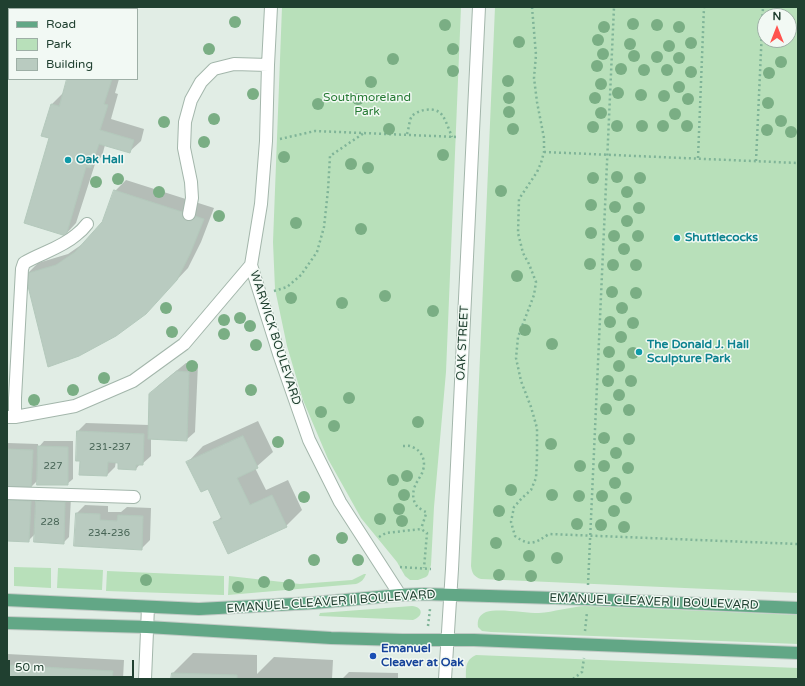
<!DOCTYPE html>
<style>
body{margin:0}
#map{position:relative;width:805px;height:686px;overflow:hidden;background:#e1ede5;font-family:"Varela Round",sans-serif}
canvas{display:block}
.frame{position:absolute;inset:0;border:8px solid #204030;pointer-events:none}
.legend{position:absolute;left:8px;top:8px;width:130px;height:72px;box-sizing:border-box;background:#f2f9f4;border:1px solid #9eafa6;margin:0;padding:5px 7px;list-style:none;font-size:12px;color:#204030}
.legend li{display:flex;align-items:center;gap:8px;height:20px}
.legend b{width:20px;border:1px solid #9eafa6}
.north{position:absolute;left:757px;top:8px;width:40px;height:40px;box-sizing:border-box;background:#f2f9f4;border:1px solid #9eafa6;border-radius:50%;rotate:0deg;font-size:11px;font-weight:700;line-height:16px;text-align:center;color:#204030}
.north::after{content:'';display:block;margin:auto;width:14px;height:18px;background:#ff534e;clip-path:polygon(50% 0,100% 100%,50% 72%,0 100%)}
.scale{position:absolute;left:8px;top:660px;width:126px;height:18px;box-sizing:border-box;border:2px solid #204030;border-top:0;padding-left:5px;font-size:12px;line-height:14px;white-space:nowrap;color:#204030;-webkit-text-stroke:3px #f2f9f4;paint-order:stroke}
</style>
<div id="map">
<canvas width="805" height="686"></canvas>
<div class="frame"></div>
<ul class="legend">
<li><b style="height:5px;background:#62a786"></b>Road</li>
<li><b style="height:11px;background:#b8e0ba"></b>Park</li>
<li><b style="height:11px;background:#b9cbc0"></b>Building</li>
</ul>
<div class="north">N</div>
<div class="scale">50 m</div>
</div>
<script>
const g = document.querySelector('canvas').getContext('2d');
g.lineJoin = 'round';
function paint(path, color) {
  g.fillStyle = color;
  g.fill(path, 'evenodd');
}
function stroke(path, color, width, dash) {
  g.strokeStyle = color;
  g.lineWidth = width;
  g.lineCap = dash ? 'butt' : 'round';
  g.setLineDash(dash || []);
  g.stroke(path);
}
function drawText(font, color, halo, rows, align = 'center') {
  g.font = font + ' "Varela Round",sans-serif';
  g.lineWidth = 3;
  g.setLineDash([]);
  g.textBaseline = 'middle';
  g.strokeStyle = halo;
  g.fillStyle = color;
  for (const [text, x, y, turn = 0] of rows) {
    g.save();
    g.translate(x, y);
    g.rotate((+turn || 0) * Math.PI / 180);
    g.textAlign = isNaN(turn) ? turn : align;
    if (halo) g.strokeText(text, 0, 0);
    g.fillText(text, 0, 0);
    g.restore();
  }
}
paint(new Path2D(`
 M282,7H461L446,372L434,507L431,565L428,575L426,577L418,580H410L405,576L397,562L361,518L328,459L303,400L287,346L275,289L273,242Z
 M495,7H798V593L481,579C474,577 472,573 471,566ZM765,16H789V40H765Z
 M14,567L51,568V588L14,586Z
 M58,568L103,570L102,590L57,588Z
 M107,571L224,576V595L106,591Z
 M364,574H366C364,579 362,582 356,584L228,595L229,576L300,584L352,580Z
 M412,606C423,607 424,616 413,620L319,616L320,613Z
 M585,606L798,615V644L491,632L482,631L478,627C477,620 479,615 486,612C499,608 524,613 539,613C554,612 569,607 585,606Z
 M476,655L798,668V679H466C466,668 465,660 476,655Z`), '#b8e0ba');
paint(new Path2D(`
 M68,79H119L115,93L118,94L111,119L144,129L141,141L129,152L105,145L102,156L95,164L76,223L65,235L51,138L42,135L52,104L63,93Z
 M126,180L214,208L201,242L188,268L157,301L26,275L38,263L68,254L84,243L103,222L115,191Z
 M186,363L198,364L195,432L186,440L151,439V456L142,464H140L136,469L119,462L116,461L115,467L107,475L81,460L78,431L86,423L149,425L150,394L159,385Z
 M258,421L273,452L255,468L266,490L288,480L302,510L286,526L215,523L222,516L209,488L188,462L203,446Z
 M44,441H73V479L67,484L38,480L31,487L7,486V445L8,443L38,444V448Z
 M7,495H36L35,503L43,496L71,497L69,537L63,543L36,533L28,541L7,540Z
 M85,505L108,506V512H121L127,507L151,508L150,540L141,549L77,513Z
 M193,653L257,655V674L274,657L333,660L332,679H172L173,673Z
 M7,654L124,660L123,679H7Z
 M349,672L398,673V679H342Z`), '#0003');
const building = new Path2D(`
 M67,79H112L104,104L108,105L100,130L134,140L130,153L99,144L91,168L86,167L66,236L24,223L49,138L41,136L51,104L59,106Z
 M114,190L204,219L190,254L177,280L146,314L116,336L79,356L48,367L25,274L56,265L75,252L102,222Z
 M177,371L189,372L187,441L148,439L149,394Z
 M77,431L144,434L143,465H136V470L118,469V463L108,462L107,476L79,475L80,461H76Z
 M243,436L258,468L237,478L250,505L272,495L287,527L228,554L213,522L222,519L208,489L201,492L186,462Z
 M38,446L68,447V485H37Z
 M7,449L33,450L31,488L7,487Z
 M7,500L31,501L29,542L7,541Z
 M36,501L65,502L64,544L34,542Z
 M76,513L100,514V520L117,521L118,515L143,516L142,550L74,546Z
 M7,665L113,671L112,679H7Z
 M172,673L237,675V679H171Z`);
paint(building, '#b9cbc0');
stroke(building, '#b3c8bb', 1);
const minor = new Path2D(`
 M271,7L268,65L266,141L261,204L251,265L279,354L309,440L340,502L400,595
 M189,214L192,198L191,182L184,148L185,122L191,100L201,82L214,69L234,64L268,65
 M7,417H15L75,406L133,381L184,344L251,265
 M15,417V398L22,269L24,263C41,253 61,248 76,235C80,232 84,228 87,224
 M7,493L134,497
 M145,679L148,607
 M445,679L452,569L479,7`);
const major = new Path2D(`
 M7,600L199,609L313,603L400,595L423,594L588,599L798,608
 M7,623L147,627L331,638L402,640H474L798,653`);
stroke(minor, '#a3b6ab', 14);
stroke(major, '#c1cac5', 14);
stroke(new Path2D(`
 M532,7L536,55L534,78L537,102L544,138V152L541,163L537,172L519,199L518,233L523,253L529,264L536,282L534,295L518,337L516,358L521,381L531,407L537,428V458L536,478L531,490L522,498L514,507L511,522L515,536C530,547 535,543 549,534L798,544
 M407,134C409,129 409,120 412,116C418,110 432,107 439,112C445,116 449,130 452,137
 M280,139L315,131L457,137
 M544,152L798,163
 M698,158L704,7
 M756,161L763,7
 M274,291L287,287L301,275L317,252L324,227L328,190L330,156L364,133
 M403,446C406,446 409,445 412,447C422,450 426,461 423,470C422,475 418,479 416,484C412,491 412,502 418,507C420,509 424,511 426,512V514L421,529
 M379,537L386,533L421,529L427,533L424,568
 M400,567L431,569
 M588,585L614,7
 M428,626L430,609
 M585,631L587,612
 M573,679L582,672L584,658`), '#7fb498', 2.5, [2, 3]);
stroke(minor, '#fff', 12);
stroke(major, '#62a786', 12);
g.fillStyle = '#7aae84';
for (const [x, y] of [
 [235,22],
 [633,24],
 [445,25],
 [657,25],
 [604,27],
 [679,27],
 [598,40],
 [519,42],
 [691,43],
 [630,44],
 [669,46],
 [209,49],
 [453,49],
 [603,54],
 [634,56],
 [657,57],
 [679,58],
 [393,59],
 [781,62],
 [597,66],
 [621,69],
 [644,70],
 [667,70],
 [453,71],
 [691,72],
 [769,73],
 [508,81],
 [371,82],
 [601,84],
 [679,87],
 [618,93],
 [253,94],
 [641,95],
 [664,96],
 [509,98],
 [595,98],
 [358,99],
 [688,99],
 [768,103],
 [318,104],
 [509,112],
 [601,113],
 [675,114],
 [214,119],
 [781,121],
 [164,122],
 [617,126],
 [642,126],
 [663,126],
 [687,126],
 [593,127],
 [389,129],
 [513,129],
 [767,130],
 [791,132],
 [204,142],
 [443,155],
 [284,157],
 [351,164],
 [368,168],
 [617,177],
 [593,178],
 [640,178],
 [118,179],
 [96,182],
 [501,191],
 [159,192],
 [627,192],
 [591,205],
 [615,207],
 [639,208],
 [219,216],
 [627,221],
 [296,223],
 [361,229],
 [591,233],
 [614,236],
 [638,236],
 [624,249],
 [590,264],
 [613,265],
 [636,265],
 [517,276],
 [612,292],
 [636,293],
 [385,296],
 [291,298],
 [342,303],
 [166,308],
 [622,308],
 [433,311],
 [240,318],
 [224,320],
 [610,322],
 [633,323],
 [250,326],
 [525,330],
 [172,332],
 [224,334],
 [621,337],
 [552,344],
 [256,345],
 [609,352],
 [633,353],
 [192,366],
 [619,366],
 [104,378],
 [608,381],
 [631,381],
 [73,390],
 [251,390],
 [619,395],
 [349,398],
 [34,400],
 [606,409],
 [629,410],
 [321,412],
 [418,422],
 [334,426],
 [604,438],
 [629,439],
 [278,442],
 [551,444],
 [616,453],
 [580,466],
 [604,466],
 [628,468],
 [407,476],
 [393,480],
 [615,483],
 [511,490],
 [404,495],
 [552,495],
 [579,496],
 [602,496],
 [304,497],
 [626,498],
 [399,509],
 [499,511],
 [614,511],
 [380,519],
 [402,521],
 [577,524],
 [601,525],
 [624,527],
 [342,538],
 [496,543],
 [529,556],
 [557,558],
 [314,560],
 [358,560],
 [499,575],
 [531,576],
 [146,580],
 [264,582],
 [289,585],
 [238,587]
]) {
  g.beginPath();
  g.arc(x, y, 6, 0, 2 * Math.PI);
  g.fill();
}
for (const [x, y, r, color] of [
 [68,160,4,"#0f9aa8"],
 [677,238,4,"#0f9aa8"],
 [639,352,4,"#0f9aa8"],
 [373,656,4,"#1a4fb4"]
]) {
  const dot = new Path2D();
  dot.arc(x, y, r, 0, 2 * Math.PI);
  g.fillStyle = color;
  g.fill(dot);
  stroke(dot, '#f2f9f4', 1.5);
}
drawText('10px', '#466354', null, [
 ["231-237",110,447],
 ["227",53,466],
 ["228",50,522],
 ["234-236",109,533]
]);
drawText('12px', '#267b34', '#f2f9f4', [
 ["Southmoreland",367,98],
 ["Park",367,112]
]);
drawText('bold 12px', '#0d838f', '#f2f9f4', [
 ["Oak Hall",76,160],
 ["Shuttlecocks",685,238],
 ["The Donald J. Hall",647,345],
 ["Sculpture Park",647,359]
], 'left');
drawText('12px', '#204030', '#f2f9f4', [
 ["WARWICK BOULEVARD",275,338,72],
 ["OAK STREET",463,343,-87],
 ["EMANUEL CLEAVER II BOULEVARD",331,602,-4],
 ["EMANUEL CLEAVER II BOULEVARD",654,602,2]
]);
drawText('bold 12px', '#164399', '#f2f9f4', [
 ["Emanuel",381,649],
 ["Cleaver at Oak",381,663]
], 'left');
</script>
